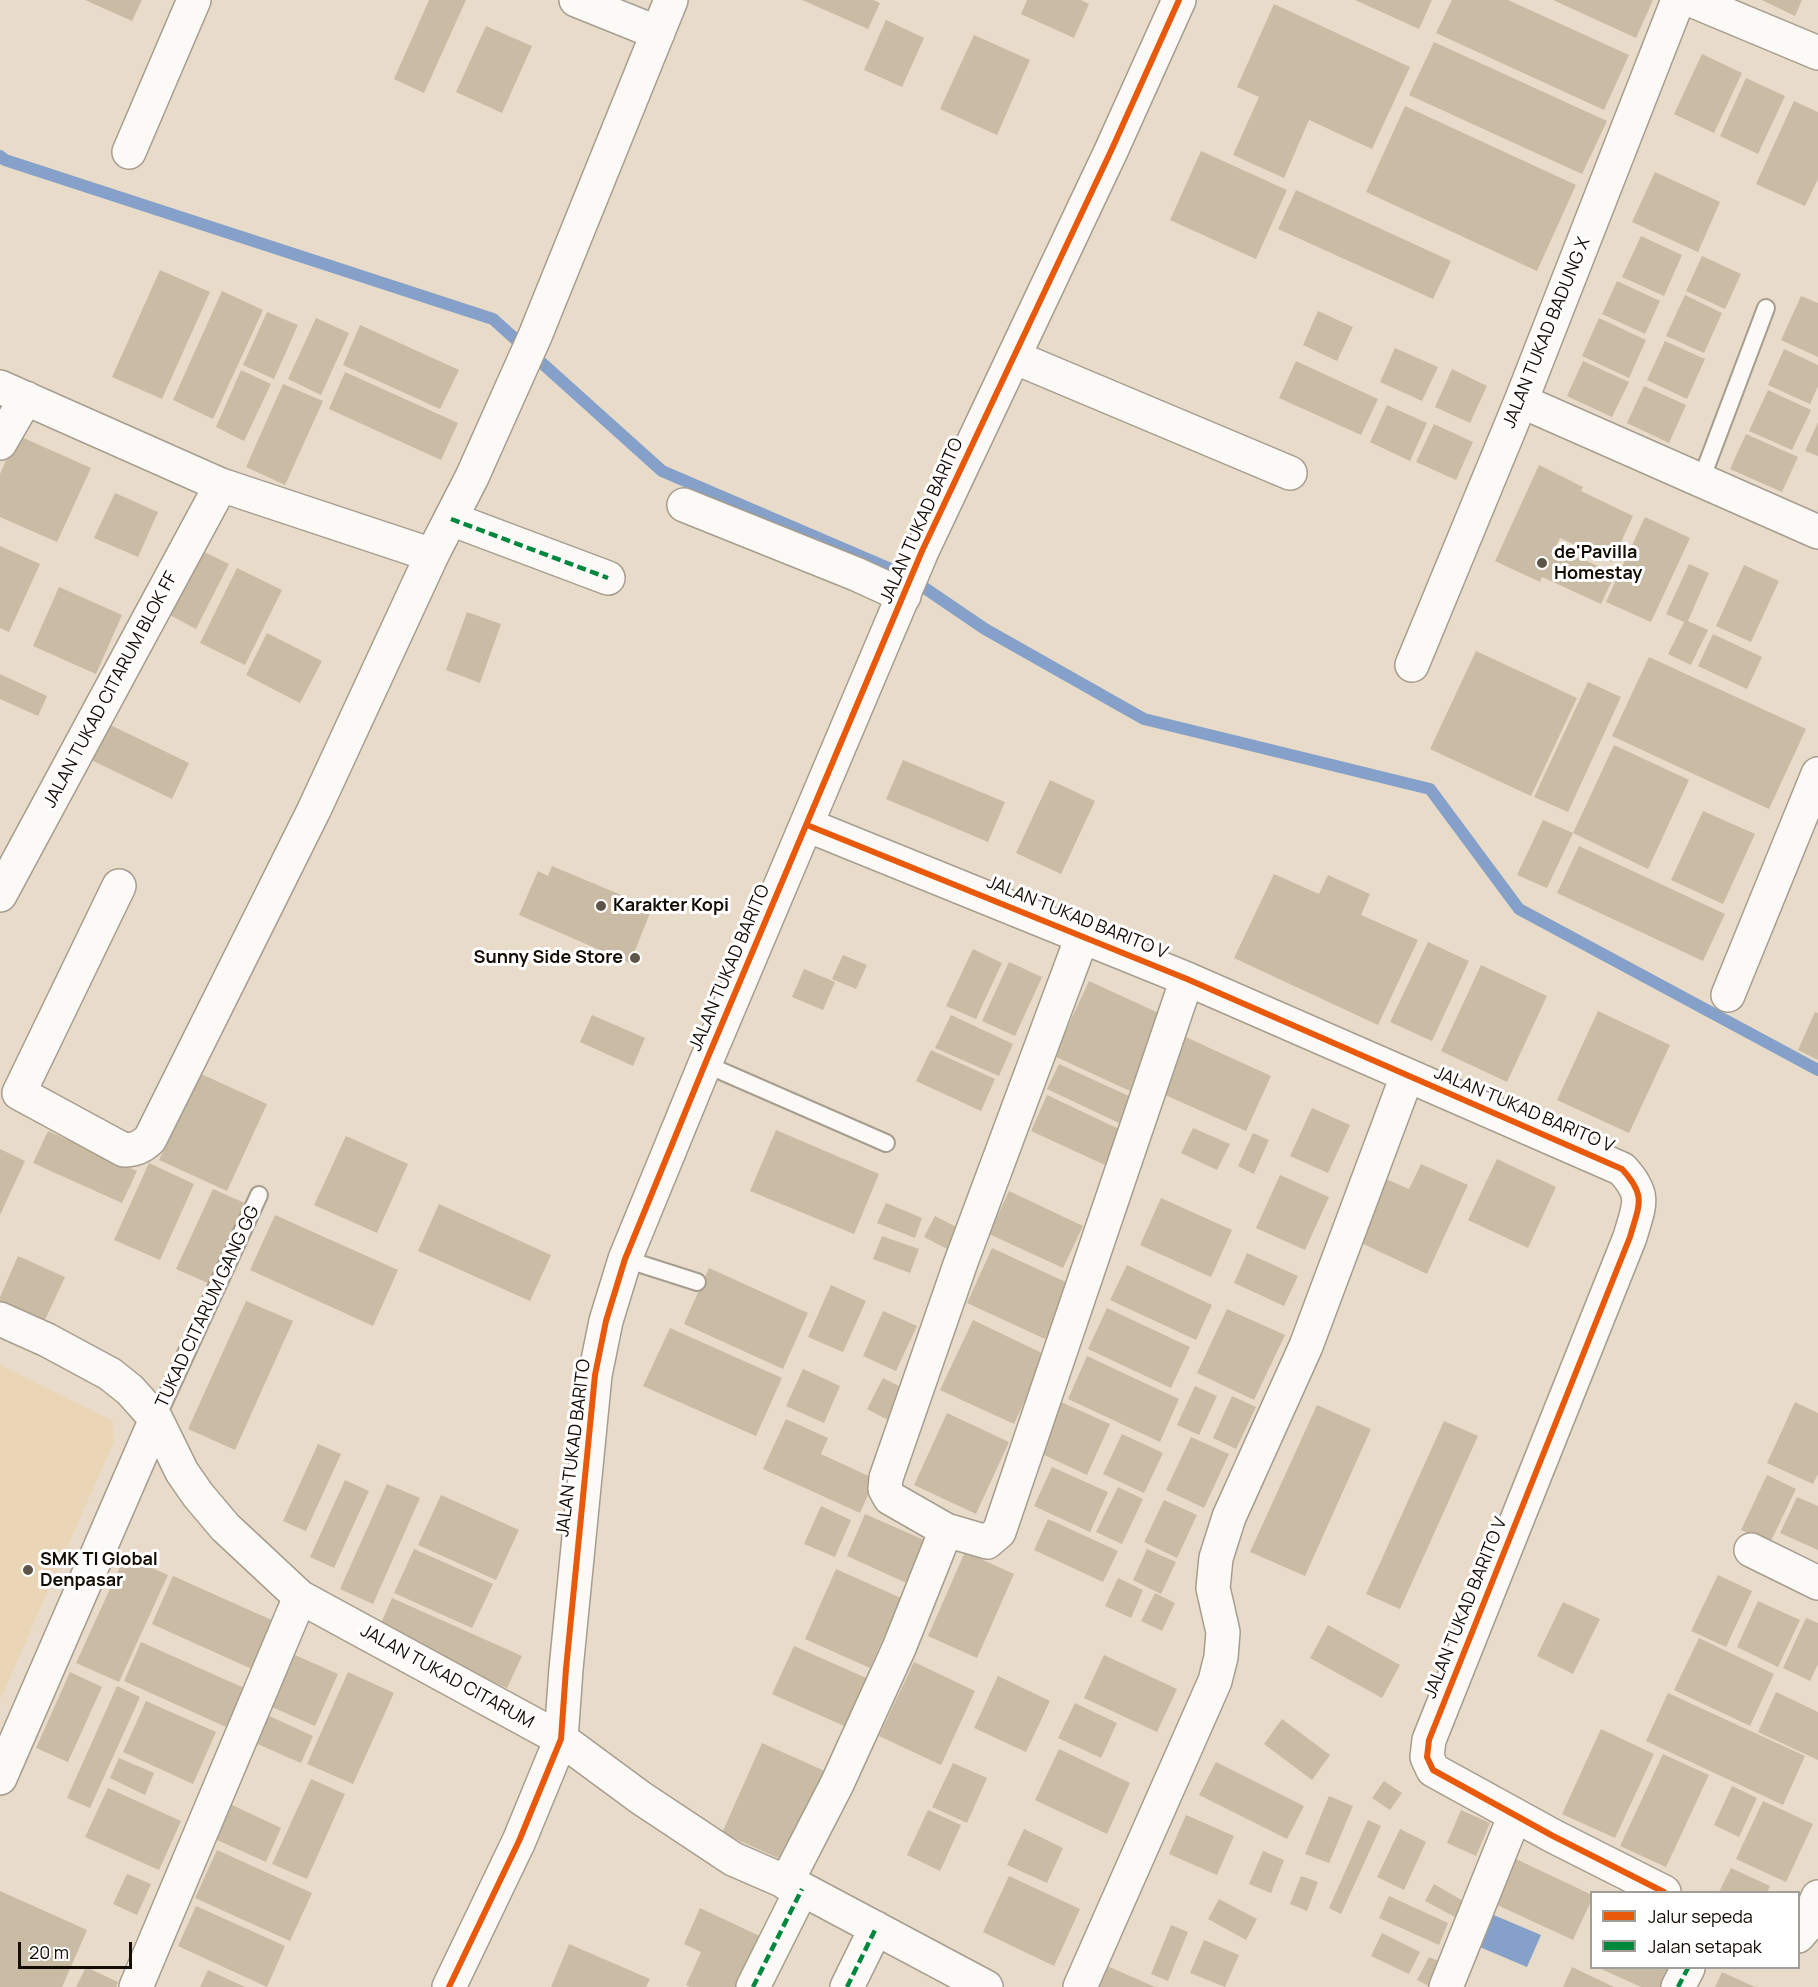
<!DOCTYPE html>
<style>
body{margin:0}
#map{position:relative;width:1818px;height:1987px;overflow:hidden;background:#e8dbc9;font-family:Manrope,sans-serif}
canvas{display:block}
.legend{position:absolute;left:1590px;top:1891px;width:210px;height:78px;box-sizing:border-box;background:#fff;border:2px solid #a19e9a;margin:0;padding:8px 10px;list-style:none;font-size:18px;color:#140d03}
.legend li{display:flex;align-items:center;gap:12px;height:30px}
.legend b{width:30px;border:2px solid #a19e9a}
.scale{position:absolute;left:18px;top:1942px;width:114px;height:27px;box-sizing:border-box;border:3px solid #140d03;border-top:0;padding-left:8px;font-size:18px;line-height:21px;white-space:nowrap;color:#140d03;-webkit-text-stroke:4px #fff;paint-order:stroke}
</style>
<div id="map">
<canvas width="1818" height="1987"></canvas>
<ul class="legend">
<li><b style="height:8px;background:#e8590c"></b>Jalur sepeda</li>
<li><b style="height:8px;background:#00873e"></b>Jalan setapak</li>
</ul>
<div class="scale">20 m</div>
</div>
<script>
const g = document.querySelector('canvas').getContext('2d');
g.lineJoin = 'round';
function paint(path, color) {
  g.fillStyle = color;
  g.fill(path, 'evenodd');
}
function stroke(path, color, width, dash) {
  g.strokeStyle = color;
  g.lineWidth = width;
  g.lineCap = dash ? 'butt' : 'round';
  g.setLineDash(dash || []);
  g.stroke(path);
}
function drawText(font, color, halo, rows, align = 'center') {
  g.font = font + ' Manrope,sans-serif';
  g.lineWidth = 6;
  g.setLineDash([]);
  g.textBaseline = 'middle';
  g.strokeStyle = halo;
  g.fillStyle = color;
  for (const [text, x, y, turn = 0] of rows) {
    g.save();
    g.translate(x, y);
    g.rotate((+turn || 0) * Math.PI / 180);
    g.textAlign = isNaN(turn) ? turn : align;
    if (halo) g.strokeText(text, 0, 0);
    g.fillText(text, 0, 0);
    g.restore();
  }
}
paint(new Path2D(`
 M0,1365L113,1421L114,1441L0,1700Z`), '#ead6b7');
paint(new Path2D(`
 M1489,1913L1541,1935L1527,1967L1475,1945Z`), '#85a1c9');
stroke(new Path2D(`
 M0,156L5,160L493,319L662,471L907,576L985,629L1144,719L1430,789L1519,909L1818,1070`), '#85a1c9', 12);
paint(new Path2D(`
 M85,0H142L132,21Z
 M429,0H466L424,93L394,79Z
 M802,0H873L880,3L868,29Z
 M1027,0H1081L1089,4L1074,38L1021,14Z
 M1355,0H1432L1419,29Z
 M1452,0H1508L1629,55L1604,110L1436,33Z
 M1553,0H1653L1636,38Z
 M1762,0H1802L1795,16Z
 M1274,4L1410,67L1372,149L1309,120L1284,178L1233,155L1259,97L1237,87Z
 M886,20L924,38L902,87L864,70Z
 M486,26L532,46L502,113L456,92Z
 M974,35L1030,60L997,135L940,109Z
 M1434,42L1607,121L1582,174L1409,95Z
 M1702,54L1742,73L1714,133L1674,114Z
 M1746,78L1785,96L1758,154L1720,136Z
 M1794,101L1818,112V179L1805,206L1756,184Z
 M1405,106L1576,185L1537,271L1366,192Z
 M1201,151L1287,190L1256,259L1170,220Z
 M1655,172L1720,202L1698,252L1632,222Z
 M1296,190L1451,261L1433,299L1278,229Z
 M1641,236L1682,255L1664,296L1622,277Z
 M1702,256L1741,274L1725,309L1686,291Z
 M160,270L210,292L162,399L112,377Z
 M1617,281L1660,301L1645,334L1602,314Z
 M222,291L263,310L213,419L173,400Z
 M1685,295L1722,313L1704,353L1666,336Z
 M1801,296L1818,303V357L1781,340Z
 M1318,311L1353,327L1337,361L1303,345Z
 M267,312L298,325L274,379L243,365Z
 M316,318L349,333L321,395L288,379Z
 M1599,318L1646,340L1629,378L1582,356Z
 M360,325L459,370L440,409L343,365Z
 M1665,341L1705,359L1687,399L1647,380Z
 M1395,348L1438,367L1422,401L1380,382Z
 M1784,349L1818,365V386L1810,404L1768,385Z
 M1296,361L1378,399L1361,435L1279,398Z
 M1583,361L1629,382L1612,417L1567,396Z
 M1452,369L1487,386L1470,423L1435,407Z
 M241,370L271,384L244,441L216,427Z
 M345,372L458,423L441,460L329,409Z
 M283,384L323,401L285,485L246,467Z
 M1644,386L1686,405L1669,443L1627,423Z
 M1768,390L1811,410L1792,450L1749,431Z
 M1387,405L1427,423L1410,461L1370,442Z
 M1818,422V456L1805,451Z
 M1434,424L1473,442L1456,480L1416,462Z
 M1746,434L1798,457L1782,492L1730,469Z
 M17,435L91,468L57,542L0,517V474Z
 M1539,465L1583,487L1581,491L1633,516L1612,562L1560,538L1556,547L1615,574L1601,604L1542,577L1540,582L1495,561Z
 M115,493L158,512L138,557L94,538Z
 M1645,517L1690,538L1651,622L1606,602Z
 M0,546L40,564L9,632L0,628Z
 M198,549L229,564L196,629L166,613Z
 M1689,564L1709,573L1688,621L1708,630L1691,665L1668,654L1684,622L1666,614Z
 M1744,565L1779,581L1751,642L1716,626Z
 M237,568L282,590L245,665L200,643Z
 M59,587L122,615L96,674L33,646Z
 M467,612L501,624L480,683L446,670Z
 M267,633L322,661L300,703L246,675Z
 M1713,634L1762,657L1747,689L1698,666Z
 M1476,651L1577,698L1531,796L1430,749Z
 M1649,657L1806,729L1769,809L1612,736Z
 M0,674L47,696L38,716L0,699Z
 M1588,682L1621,697L1568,812L1534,797Z
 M100,720L189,763L172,799L83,756Z
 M1614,745L1689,780L1648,869L1573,833Z
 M903,760L1005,802L988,842L886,799Z
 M1050,780L1095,801L1061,874L1016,853Z
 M1703,811L1755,834L1723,904L1671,880Z
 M1543,820L1573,833L1547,888L1517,875Z
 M1579,846L1725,914L1703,961L1557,893Z
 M552,866L652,908L630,963L519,915L538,871L548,876Z
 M1274,874L1319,894L1328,875L1370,894L1361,915L1418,940L1378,1025L1234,958Z
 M1428,942L1469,961L1432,1041L1390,1022Z
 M973,949L1002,963L976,1019L946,1006Z
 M843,955L867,965L856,989L832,979Z
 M1009,962L1042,977L1015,1036L982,1021Z
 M1481,965L1547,996L1507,1082L1441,1051Z
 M804,969L835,982L823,1010L792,997Z
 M1089,981L1165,1016L1130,1091L1054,1056Z
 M1598,1011L1670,1045L1629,1133L1557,1100Z
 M1815,1012L1818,1013V1060L1798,1050Z
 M592,1015L645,1038L633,1066L580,1042Z
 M951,1015L1013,1044L999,1076L935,1048Z
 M1179,1034L1271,1076L1246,1131L1154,1090Z
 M931,1050L995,1079L981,1111L916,1081Z
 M1059,1064L1131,1097L1119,1123L1047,1089Z
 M199,1073L267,1104L227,1191L159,1160Z
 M1047,1095L1121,1130L1105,1165L1031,1131Z
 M1312,1108L1350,1125L1328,1173L1290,1156Z
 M1193,1128L1230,1144L1217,1170L1181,1153Z
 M776,1130L879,1174L854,1234L750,1191Z
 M48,1131L137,1171L122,1203L33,1163Z
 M1253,1133L1269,1140L1254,1174L1238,1166Z
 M346,1136L408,1164L377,1233L314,1205Z
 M0,1149L25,1161L0,1215Z
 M1497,1159L1556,1187L1528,1248L1468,1220Z
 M149,1163L194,1184L160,1260L114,1240Z
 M1421,1164L1468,1185L1427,1274L1357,1241L1386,1179L1409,1189Z
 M1280,1175L1329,1197L1305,1250L1256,1228Z
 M213,1189L247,1204L210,1284L176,1269Z
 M1009,1191L1083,1226L1063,1268L989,1234Z
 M1161,1198L1232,1230L1211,1277L1140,1245Z
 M886,1203L922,1218L915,1238L877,1223Z
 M439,1204L551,1255L530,1301L418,1251Z
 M275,1215L398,1270L373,1326L250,1270Z
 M935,1216L960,1229L949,1250L924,1237Z
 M882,1236L919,1249L910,1273L873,1259Z
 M992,1248L1070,1284L1045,1339L967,1303Z
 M1247,1253L1298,1276L1284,1306L1234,1283Z
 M18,1256L65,1277L44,1322L0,1302V1297Z
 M1127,1265L1212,1305L1196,1340L1110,1300Z
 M709,1268L808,1313L783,1369L684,1324Z
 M831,1285L866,1301L843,1352L808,1337Z
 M246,1301L293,1321L235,1450L188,1429Z
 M1107,1308L1190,1347L1171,1388L1088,1349Z
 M1227,1309L1285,1335L1254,1400L1197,1373Z
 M883,1311L917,1326L896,1371L863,1356Z
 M973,1320L1046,1355L1014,1424L940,1390Z
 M670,1328L782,1378L756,1436L643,1386Z
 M1087,1356L1179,1399L1160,1442L1068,1399Z
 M803,1369L840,1386L824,1423L786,1406Z
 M883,1378L903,1388L888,1420L867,1409Z
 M1195,1386L1217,1396L1199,1435L1177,1425Z
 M1232,1396L1256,1407L1236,1449L1213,1438Z
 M1061,1402L1110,1424L1087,1475L1038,1452Z
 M1795,1402L1818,1413V1474L1813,1484L1767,1463Z
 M1317,1405L1371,1429L1305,1576L1250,1552Z
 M947,1413L1009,1442L976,1514L914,1485Z
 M786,1419L828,1438L821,1454L875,1479L860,1513L763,1469Z
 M1444,1421L1478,1436L1400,1609L1366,1594Z
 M1122,1434L1163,1453L1144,1493L1103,1474Z
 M1191,1437L1229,1454L1204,1508L1166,1490Z
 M318,1444L341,1454L306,1531L283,1521Z
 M1052,1467L1108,1492L1090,1532L1034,1506Z
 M1767,1475L1796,1489L1770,1543L1741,1530Z
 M345,1480L369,1491L334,1568L310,1557Z
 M387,1484L420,1498L373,1604L340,1589Z
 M1118,1487L1143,1499L1122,1544L1096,1532Z
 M441,1495L519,1530L496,1580L418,1545Z
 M1797,1497L1818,1506V1550L1780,1533Z
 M1164,1500L1197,1515L1177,1558L1144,1542Z
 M821,1506L851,1520L835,1557L804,1544Z
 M865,1514L931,1543L911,1585L847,1556Z
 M1048,1519L1118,1551L1103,1582L1034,1550Z
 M414,1549L493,1584L472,1628L394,1593Z
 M1147,1549L1176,1562L1161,1594L1133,1580Z
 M965,1552L1014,1574L977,1658L928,1636Z
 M125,1556L168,1575L119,1682L76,1663Z
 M836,1569L901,1598L870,1668L805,1639Z
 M1718,1575L1752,1591L1726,1647L1691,1631Z
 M173,1576L276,1622L254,1670L152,1624Z
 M1118,1578L1143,1590L1131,1618L1105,1606Z
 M1155,1593L1175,1603L1162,1631L1141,1621Z
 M392,1598L522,1656L507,1688L378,1630Z
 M1758,1601L1800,1620L1778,1667L1737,1647Z
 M1563,1602L1600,1619L1573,1674L1537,1656Z
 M1806,1618L1818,1623V1664L1810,1681L1783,1668Z
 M1328,1625L1400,1665L1382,1698L1310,1658Z
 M1699,1638L1774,1674L1750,1726L1674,1690Z
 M141,1642L244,1688L226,1727L124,1681Z
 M794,1646L873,1681L851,1729L772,1694Z
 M295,1655L338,1674L315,1726L272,1707Z
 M1104,1655L1177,1689L1157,1732L1084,1698Z
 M914,1662L975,1691L941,1765L879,1736Z
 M70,1672L102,1687L68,1762L36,1748Z
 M348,1672L394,1693L353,1784L307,1764Z
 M998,1676L1050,1701L1026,1752L974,1728Z
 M117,1686L140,1697L90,1808L67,1798Z
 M1776,1692L1818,1712V1760L1758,1732Z
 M1668,1693L1805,1756L1783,1805L1646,1741Z
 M146,1701L216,1732L193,1784L123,1752Z
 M1075,1703L1117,1723L1101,1758L1058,1738Z
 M265,1714L313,1736L301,1763L253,1742Z
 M1282,1719L1330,1755L1312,1780L1264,1744Z
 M1601,1729L1654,1754L1615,1838L1562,1814Z
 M762,1743L827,1772L787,1862L722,1833Z
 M1059,1749L1130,1783L1107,1834L1035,1800Z
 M1663,1754L1709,1775L1666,1867L1620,1846Z
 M119,1758L154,1773L145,1795L110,1778Z
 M1216,1762L1304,1806L1287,1839L1199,1795Z
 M953,1763L987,1778L967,1823L932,1807Z
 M311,1779L345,1794L307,1879L272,1864Z
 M1384,1781L1402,1793L1390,1810L1372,1798Z
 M1732,1786L1757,1798L1739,1837L1714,1825Z
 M108,1788L181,1821L159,1870L85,1837Z
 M1329,1796L1353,1806L1329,1863L1305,1854Z
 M1763,1801L1813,1824L1786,1882L1736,1859Z
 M230,1804L281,1828L266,1862L215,1839Z
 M928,1810L961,1825L940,1871L907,1855Z
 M1461,1810L1490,1823L1476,1856L1447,1843Z
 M1186,1815L1234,1836L1217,1875L1169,1854Z
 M1368,1820L1381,1826L1341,1914L1329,1908Z
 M1024,1829L1063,1848L1047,1883L1007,1865Z
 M1400,1829L1426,1842L1404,1890L1377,1877Z
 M217,1850L312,1893L290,1941L195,1898Z
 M1263,1851L1284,1860L1271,1893L1249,1884Z
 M1514,1858L1592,1895V1899L1573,1940L1493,1903Z
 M1731,1868L1770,1886L1767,1892H1719Z
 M127,1874L151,1884L137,1915L113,1904Z
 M1009,1876L1080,1909L1054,1966L983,1932Z
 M1301,1876L1318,1882L1307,1911L1290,1904Z
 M1434,1884L1463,1901L1455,1917L1425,1901Z
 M0,1891L87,1930L62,1987H0Z
 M1389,1896L1448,1923L1439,1945L1379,1918Z
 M1219,1899L1257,1919L1246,1940L1208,1919Z
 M196,1906L285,1946L267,1987L178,1946Z
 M700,1908L764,1938L741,1987H690L686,1985L701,1952L684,1944Z
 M1171,1925L1188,1932L1168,1981L1151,1974Z
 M1382,1933L1420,1952L1409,1974L1371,1956Z
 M1204,1940L1239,1955L1225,1987L1190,1973Z
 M569,1944L650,1979L646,1987H551Z
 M1429,1957L1441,1962L1429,1986L1417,1980Z
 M1105,1965L1155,1987H1095Z
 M86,1967L118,1982L116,1987H76Z
 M1572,1967L1614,1987H1563Z
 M1599,1968H1679L1669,1987H1641Z
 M208,1970L245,1987H200Z
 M1722,1972L1755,1987H1715Z`), '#cabba4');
const service = new Path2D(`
 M1701,480L1766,308
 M705,1064L886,1143
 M625,1259L697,1282
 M156,1419L259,1195`);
const minor = new Path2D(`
 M576,0L658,33
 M1691,0L1818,53
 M129,152L194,0
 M1014,357L1290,473
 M0,387L221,485L432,555L472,477L535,336L671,0
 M1521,401L1818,532
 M0,443L26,398
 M684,505L856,574L904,596
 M451,519L608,578
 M1412,665L1521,401L1678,0
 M807,825L1187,979L1622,1169C1647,1196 1639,1205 1630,1237L1429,1740L1427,1757L1433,1770L1553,1836L1664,1892
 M119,886L19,1093L124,1150C135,1150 142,1147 150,1139L314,810L432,555
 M0,895L221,485
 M1082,937L961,1262L886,1478L885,1489L890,1498L946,1530L987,1542L999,1532L1187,979
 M1728,995L1818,774
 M0,1319L47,1340L110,1374L130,1390L156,1419L182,1472L198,1495L225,1527L300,1597L561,1739L641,1798L733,1859L802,1889L986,1987
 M1751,1550L1818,1583
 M0,1778L156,1419
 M786,1883L837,1784L899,1648L946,1530
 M1798,1936L1805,1928L1818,1897
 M136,1987L300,1597
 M753,1987L802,1889
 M847,1987L876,1928
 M1080,1987L1215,1681L1221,1657L1223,1632L1213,1588L1216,1558L1229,1517L1306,1346L1407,1076
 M1446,1987L1515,1815
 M1678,1987L1688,1968`);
const tertiary = new Path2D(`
 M449,1987L519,1841L561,1739L566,1669L595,1375L606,1321L625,1259L705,1064L922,551L1111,151L1179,0`);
stroke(service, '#a79d8f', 20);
stroke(minor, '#a79d8f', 36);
stroke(tertiary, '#a79d8f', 36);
stroke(service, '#fcfaf7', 16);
stroke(minor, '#fcfaf7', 33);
stroke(tertiary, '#fcfaf7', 33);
stroke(new Path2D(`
 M451,519L608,578
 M753,1987L802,1889
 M847,1987L876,1928
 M1678,1987L1688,1968`), '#00873e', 4.5, [9, 4.5]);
stroke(new Path2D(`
 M807,825L1187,979L1622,1169C1647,1196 1639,1205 1630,1237L1429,1740L1427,1757L1433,1770L1553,1836L1664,1892
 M449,1987L519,1841L561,1739L566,1669L595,1375L606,1321L625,1259L705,1064L922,551L1111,151L1179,0`), '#e8590c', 6);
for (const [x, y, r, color] of [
 [1542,563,6,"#5e5548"],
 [601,906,6,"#5e5548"],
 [635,958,6,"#5e5548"],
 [28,1570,6,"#5e5548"]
]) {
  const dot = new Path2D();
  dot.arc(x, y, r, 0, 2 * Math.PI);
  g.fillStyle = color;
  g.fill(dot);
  stroke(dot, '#fff', 2);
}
drawText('18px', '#140d03', '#fff', [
 ["JALAN TUKAD BADUNG X",1547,333,-68],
 ["JALAN TUKAD BARITO",922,521,-66],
 ["JALAN TUKAD CITARUM BLOK FF",111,690,-62],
 ["JALAN TUKAD BARITO V",1077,918,22],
 ["JALAN TUKAD BARITO",730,968,-67],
 ["JALAN TUKAD BARITO V",1524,1110,23],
 ["TUKAD CITARUM GANG GG",208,1307,-65],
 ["JALAN TUKAD BARITO",574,1448,-83],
 ["JALAN TUKAD BARITO V",1466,1608,-68],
 ["JALAN TUKAD CITARUM",447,1677,29]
]);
drawText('bold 18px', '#140d03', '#fff', [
 ["de'Pavilla",1554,553],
 ["Homestay",1554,574],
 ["Karakter Kopi",613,906],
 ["Sunny Side Store",623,958,"right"],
 ["SMK TI Global",40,1560],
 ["Denpasar",40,1581]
], 'left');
</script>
